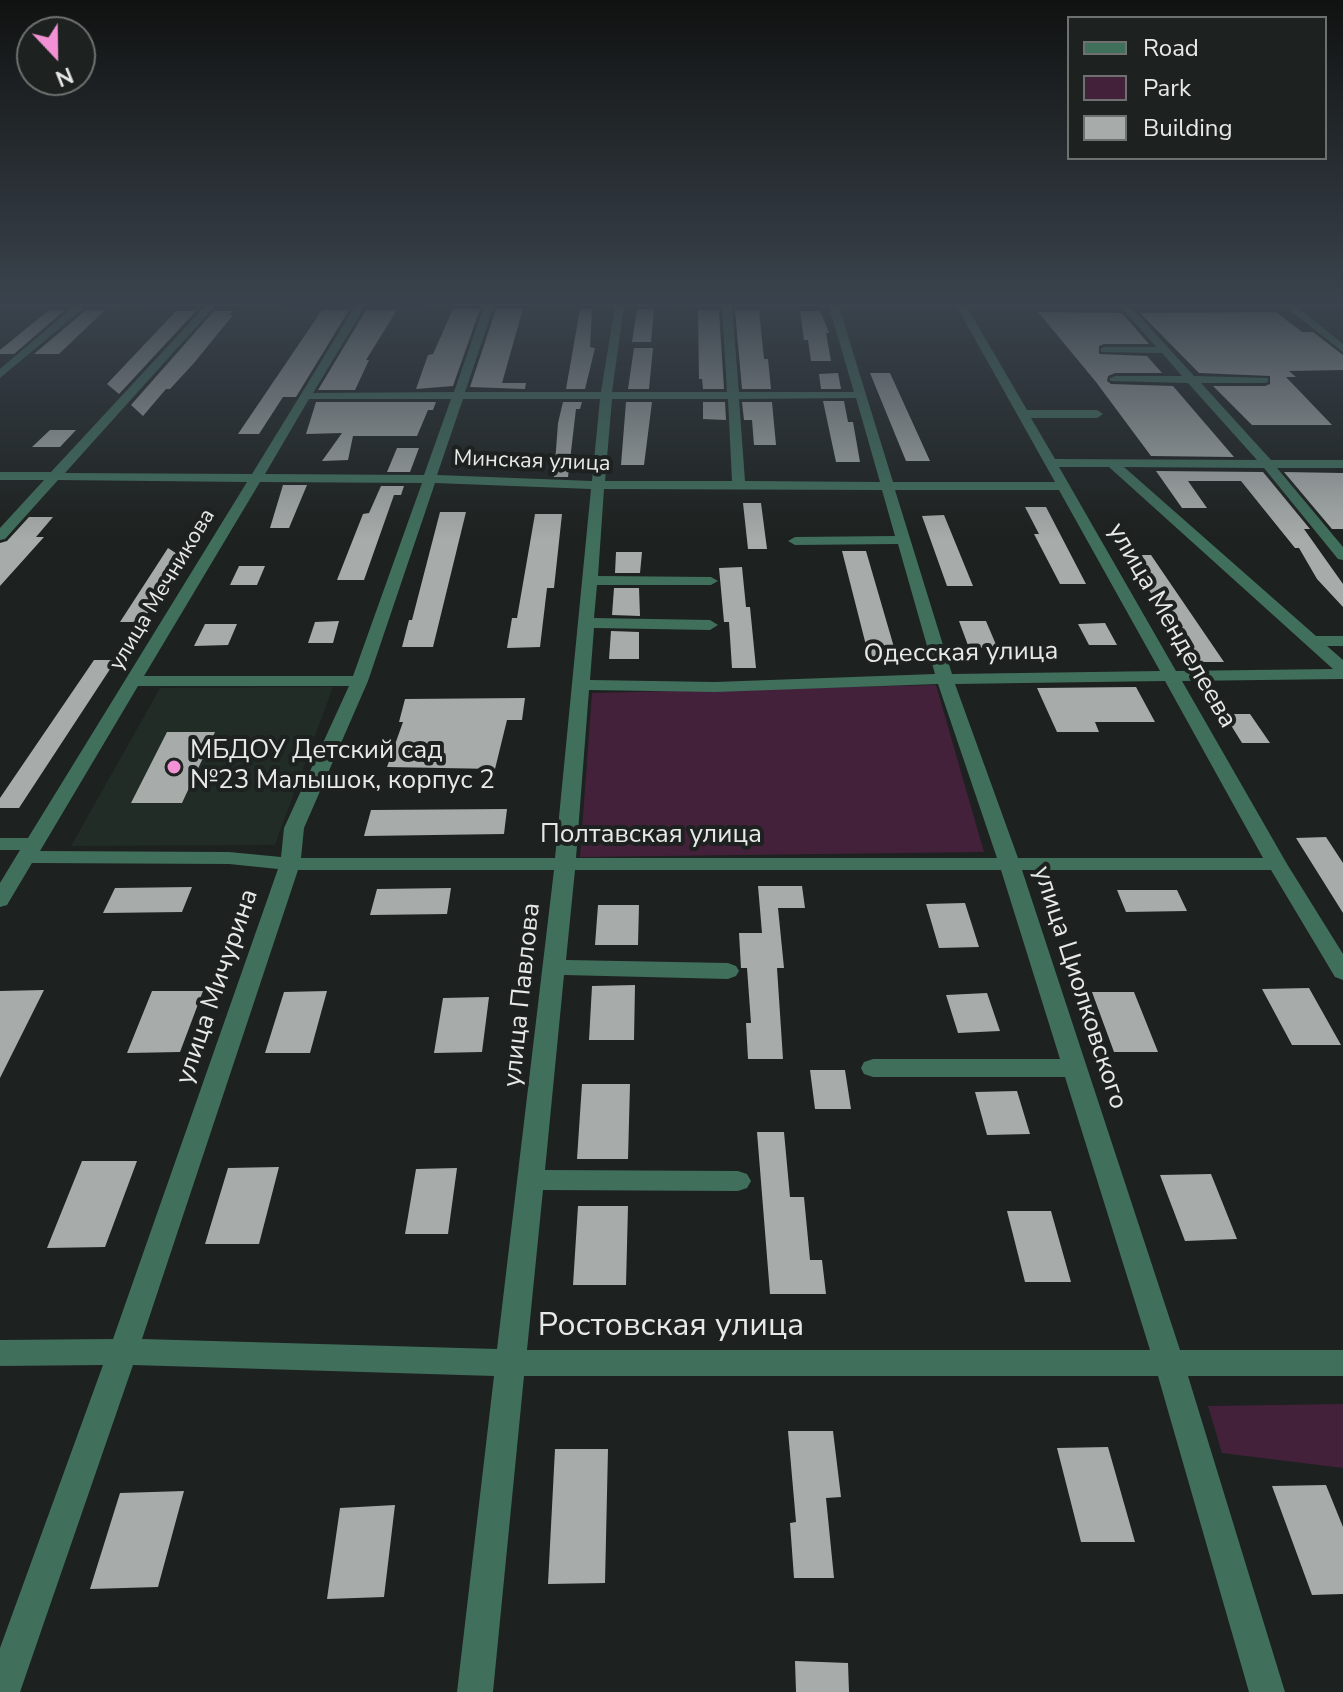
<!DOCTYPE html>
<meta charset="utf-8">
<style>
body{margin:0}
#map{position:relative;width:1343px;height:1692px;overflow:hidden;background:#1d211f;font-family:"Nunito Sans",sans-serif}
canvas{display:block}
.legend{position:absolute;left:1067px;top:16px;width:260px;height:144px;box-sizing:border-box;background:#1d211f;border:2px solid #6d716f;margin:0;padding:10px 14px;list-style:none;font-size:24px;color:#e6e9e7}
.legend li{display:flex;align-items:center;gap:16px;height:40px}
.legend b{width:40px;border:2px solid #6d716f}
.north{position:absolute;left:16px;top:16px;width:80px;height:80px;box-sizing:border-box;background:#1d211f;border:2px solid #6d716f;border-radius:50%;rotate:158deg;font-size:22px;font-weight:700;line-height:32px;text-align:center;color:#e6e9e7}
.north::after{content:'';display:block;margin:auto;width:28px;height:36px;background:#f391d5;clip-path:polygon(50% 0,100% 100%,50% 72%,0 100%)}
</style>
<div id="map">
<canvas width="1343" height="1692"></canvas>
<ul class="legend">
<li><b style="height:10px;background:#406f5c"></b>Road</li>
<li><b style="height:22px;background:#44213a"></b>Park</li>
<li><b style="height:22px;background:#a7acaa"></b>Building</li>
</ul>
<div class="north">N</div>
</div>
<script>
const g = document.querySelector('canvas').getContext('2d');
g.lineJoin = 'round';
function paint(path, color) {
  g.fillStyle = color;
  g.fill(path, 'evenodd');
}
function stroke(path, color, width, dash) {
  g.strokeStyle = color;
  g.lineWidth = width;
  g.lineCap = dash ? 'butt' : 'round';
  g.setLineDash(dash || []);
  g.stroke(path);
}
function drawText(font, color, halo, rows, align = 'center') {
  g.font = font + ' "Nunito Sans",sans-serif';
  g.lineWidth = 8;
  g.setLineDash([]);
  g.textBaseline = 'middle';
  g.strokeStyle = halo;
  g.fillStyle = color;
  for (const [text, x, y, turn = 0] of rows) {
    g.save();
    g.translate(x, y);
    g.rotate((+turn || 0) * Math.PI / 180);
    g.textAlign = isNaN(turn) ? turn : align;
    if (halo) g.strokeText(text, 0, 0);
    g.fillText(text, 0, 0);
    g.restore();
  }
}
paint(new Path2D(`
 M333,687L275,845L71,846L160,688Z`), '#212c27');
paint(new Path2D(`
 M936,685L984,852L580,857L592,693Z
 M1343,1404V1468L1222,1453L1208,1406Z`), '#44213a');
paint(new Path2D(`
 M453,309H480L453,386L416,389L428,355L433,354Z
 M496,309H523L502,383H526L525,389L470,387Z
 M580,309H592L590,347L595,348L585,389H566Z
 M637,309H654L651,342H632Z
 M49,310H65L14,354H0V350Z
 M86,310H105L59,354H34Z
 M322,310H349L296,397H283L259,434H238Z
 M366,310H397L366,360H369L355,390H318Z
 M698,310H719L724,389H703L702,379H699Z
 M735,310H759L764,359H768L771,389H742Z
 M176,311H196L119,394L107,384Z
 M214,311H233L229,315H233L194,363L170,389H166L143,416L131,405Z
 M800,311H819L822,315L829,333H826L831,361H811L808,340H804Z
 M1038,312L1122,313L1149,344H1104L1099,346V354L1147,356L1162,373H1115L1108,376L1107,381L1111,384L1173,386L1234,457L1151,456L1096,382Z
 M1276,312L1302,332H1313L1343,355V370L1289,371L1296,377H1286L1332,425H1252L1213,386H1265L1270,384V376L1199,373L1140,313Z
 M634,348H653L649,389H628Z
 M838,373L841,389H821L819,374Z
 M870,373H890L930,461H906Z
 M823,401H844L848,422H853L860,462H836Z
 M316,402H436L433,410H428L417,436H353L348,460L322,461L342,433L306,434Z
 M563,402H582L580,409H576L568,477H554L558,423Z
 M626,402H652L644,465H621Z
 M703,402H725L726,420L703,419Z
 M742,402H772L776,445H754L752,420H744Z
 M50,430H76L60,447H32Z
 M397,448H419L410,472H387Z
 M1156,471L1263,472L1310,529H1304L1343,584V607L1317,579L1299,548H1295L1241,481H1188L1207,508H1182Z
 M1284,472L1343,473V529H1332Z
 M283,485H307L289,528H270Z
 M381,486H404L401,495H394L364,580H337L363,514L369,513Z
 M743,503H761L767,549H748Z
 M1025,507H1046L1086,584H1060L1034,534H1039Z
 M440,512H466L433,647H402L409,620H412Z
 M535,514H562L554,588H547L540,647L507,648L512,618H517Z
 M944,515L973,586H947L922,516Z
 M29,517H53L36,537H44L0,586V543L7,541Z
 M168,548L182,557L177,566H182L169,579L142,622H120Z
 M842,551H866L898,661H870Z
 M616,552H642L640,573H615Z
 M1126,555H1151L1224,662H1196Z
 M239,566H265L257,585H230Z
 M742,567L746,607H750L756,668H732L729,622H724L719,568Z
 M614,588H639L640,616L612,615Z
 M339,621L333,643H308L315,622Z
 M959,621H986L997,647L969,648Z
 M1105,623L1117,645H1089L1078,624Z
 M205,624H237L228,645L194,646Z
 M611,631L639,632V659H609Z
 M94,660H116L19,808H0V798Z
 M1136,687L1155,722H1095L1099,732H1057L1037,688Z
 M525,698L522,720H507L495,769L387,767L403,722H399L405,699Z
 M1224,714H1250L1270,743H1242Z
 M167,732H215L182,803H131Z
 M507,809L504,834L364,836L371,810Z
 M1326,837L1343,863V913L1296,838Z
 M758,886H802L805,908H778L784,968H777L783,1059H748L746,1023H751L747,968H741L739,933H762Z
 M192,887L182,912L103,913L115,888Z
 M451,888L447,914L370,915L377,889Z
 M1117,890H1177L1187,911L1126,912Z
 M965,903L979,947L939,948L926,904Z
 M598,905H639L638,945H595Z
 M635,985L634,1040H589L592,986Z
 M1309,988L1341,1045H1292L1262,989Z
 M44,990L0,1078V991Z
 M152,991H203L180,1052L127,1053Z
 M327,991L310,1053H265L284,992Z
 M1092,992H1134L1158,1052H1114Z
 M987,993L1000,1031L958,1033L946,995Z
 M489,997L482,1052L434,1053L443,998Z
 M810,1070H845L851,1109H815Z
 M582,1084H630L628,1159H577Z
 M1017,1091L1030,1134L987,1135L975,1092Z
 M757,1132H784L790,1197H804L810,1260H822L826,1294H770Z
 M82,1161H137L105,1247L47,1248Z
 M279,1167L259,1244H205L228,1168Z
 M457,1168L448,1234H405L416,1169Z
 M1211,1174L1237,1239L1185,1241L1160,1175Z
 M578,1206H628L626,1285H573Z
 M1007,1211H1051L1071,1282H1025Z
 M788,1431H833L841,1497L826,1498L834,1578H794L790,1523L796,1522Z
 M1108,1447L1135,1542H1081L1057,1448Z
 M555,1449H608L605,1583L548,1584Z
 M1326,1485L1343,1527V1594L1312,1595L1272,1486Z
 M184,1491L158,1587L90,1589L120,1493Z
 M395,1505L384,1597L327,1599L340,1508Z
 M795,1661L848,1663L849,1692H796Z`), '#a7acaa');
paint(new Path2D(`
 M0,303H282L277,306H215L65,473L252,474L357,303H367L313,393L454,392L484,306H427L422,303H1343V308H1299L1343,344V352L1287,308L1131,307L1194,376L1268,378V382L1264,383H1201L1271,460H1343V468H1277L1343,547V560L1338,559L1264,468L1124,467L1316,636H1343V646H1327L1343,660V679L1182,681L1287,864L1343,954V980L1335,977L1271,870H1022L1180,1350H1343V1376H1188L1285,1692H1249L1158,1376H524L493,1692H457L494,1376L133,1365L20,1692H0V1648L103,1365L0,1366V1340L113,1339L278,869L229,864L32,863L7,905L0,907V883L20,850H0V838H28L247,482L58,480L5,539L0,540V528L44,480H0V472H51L205,306L85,307L0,378V369L73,307H0ZM494,306H615L601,392H465ZM624,306L722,307L727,392H612ZM732,307H829L854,392H739ZM839,307H957L1055,482H893ZM967,307H1121L1156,347H1105L1101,348V352L1162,353L1182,376H1115L1109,379L1111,381L1188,383L1257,460L1055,459L1031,418H1097L1103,414L1097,410H1027ZM856,398L880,482L745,481L739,399ZM309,399H451L424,475L265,474ZM463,399H600L592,481L437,475ZM612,399H728L732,481H605ZM1059,467H1109L1333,669L1176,671ZM260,482L422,483L353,676H144ZM435,483L591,489L555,858H301L304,828L368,681ZM604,489L882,490L895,536L795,537L788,541L795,545L898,544L935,674L715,682L590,680L594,628L710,630L718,625L710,620L594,618L597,585H711L718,581L711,577L598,576ZM895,490H1059L1160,671L952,674ZM1165,681L1263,858H1018L955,684ZM938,684L997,858H576L589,690L715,692ZM138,686H349L284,828L281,857L229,852L40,851ZM298,870H554L497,1349L142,1339ZM575,870H1001L1060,1059H873L864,1062L861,1068L864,1074L873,1077H1065L1150,1350H527L543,1190L738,1191L747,1188L751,1181L747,1174L738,1171L545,1170L564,975L728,979L736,976L739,971L736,966L728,963L566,960Z`), '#406f5c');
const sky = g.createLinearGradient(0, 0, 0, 540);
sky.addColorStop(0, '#101211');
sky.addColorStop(0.56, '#3a434d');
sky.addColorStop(1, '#3a434d00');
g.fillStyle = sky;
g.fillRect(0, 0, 1343, 540);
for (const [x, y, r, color] of [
 [174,767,8,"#f391d5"]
]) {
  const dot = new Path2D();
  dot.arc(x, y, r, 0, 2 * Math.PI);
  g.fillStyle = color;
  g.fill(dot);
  stroke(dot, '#1d211f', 3);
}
drawText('22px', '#e6e9e7', '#1d211f', [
 ["Минская улица",532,462,2],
 ["улица Мечникова",163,590,-59]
]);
drawText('26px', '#e6e9e7', '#1d211f', [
 ["улица Менделеева",1171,626,60],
 ["Одесская улица",961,654,-1],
 ["Полтавская улица",651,836],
 ["улица Мичурина",218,987,-71],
 ["улица Циолковского",1079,988,72],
 ["улица Павлова",523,995,-84]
]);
drawText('26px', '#e6e9e7', '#1d211f', [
 ["МБДОУ Детский сад",190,752],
 ["№23 Малышок, корпус 2",190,782]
], 'left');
drawText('32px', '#e6e9e7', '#1d211f', [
 ["Ростовская улица",671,1327]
]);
</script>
